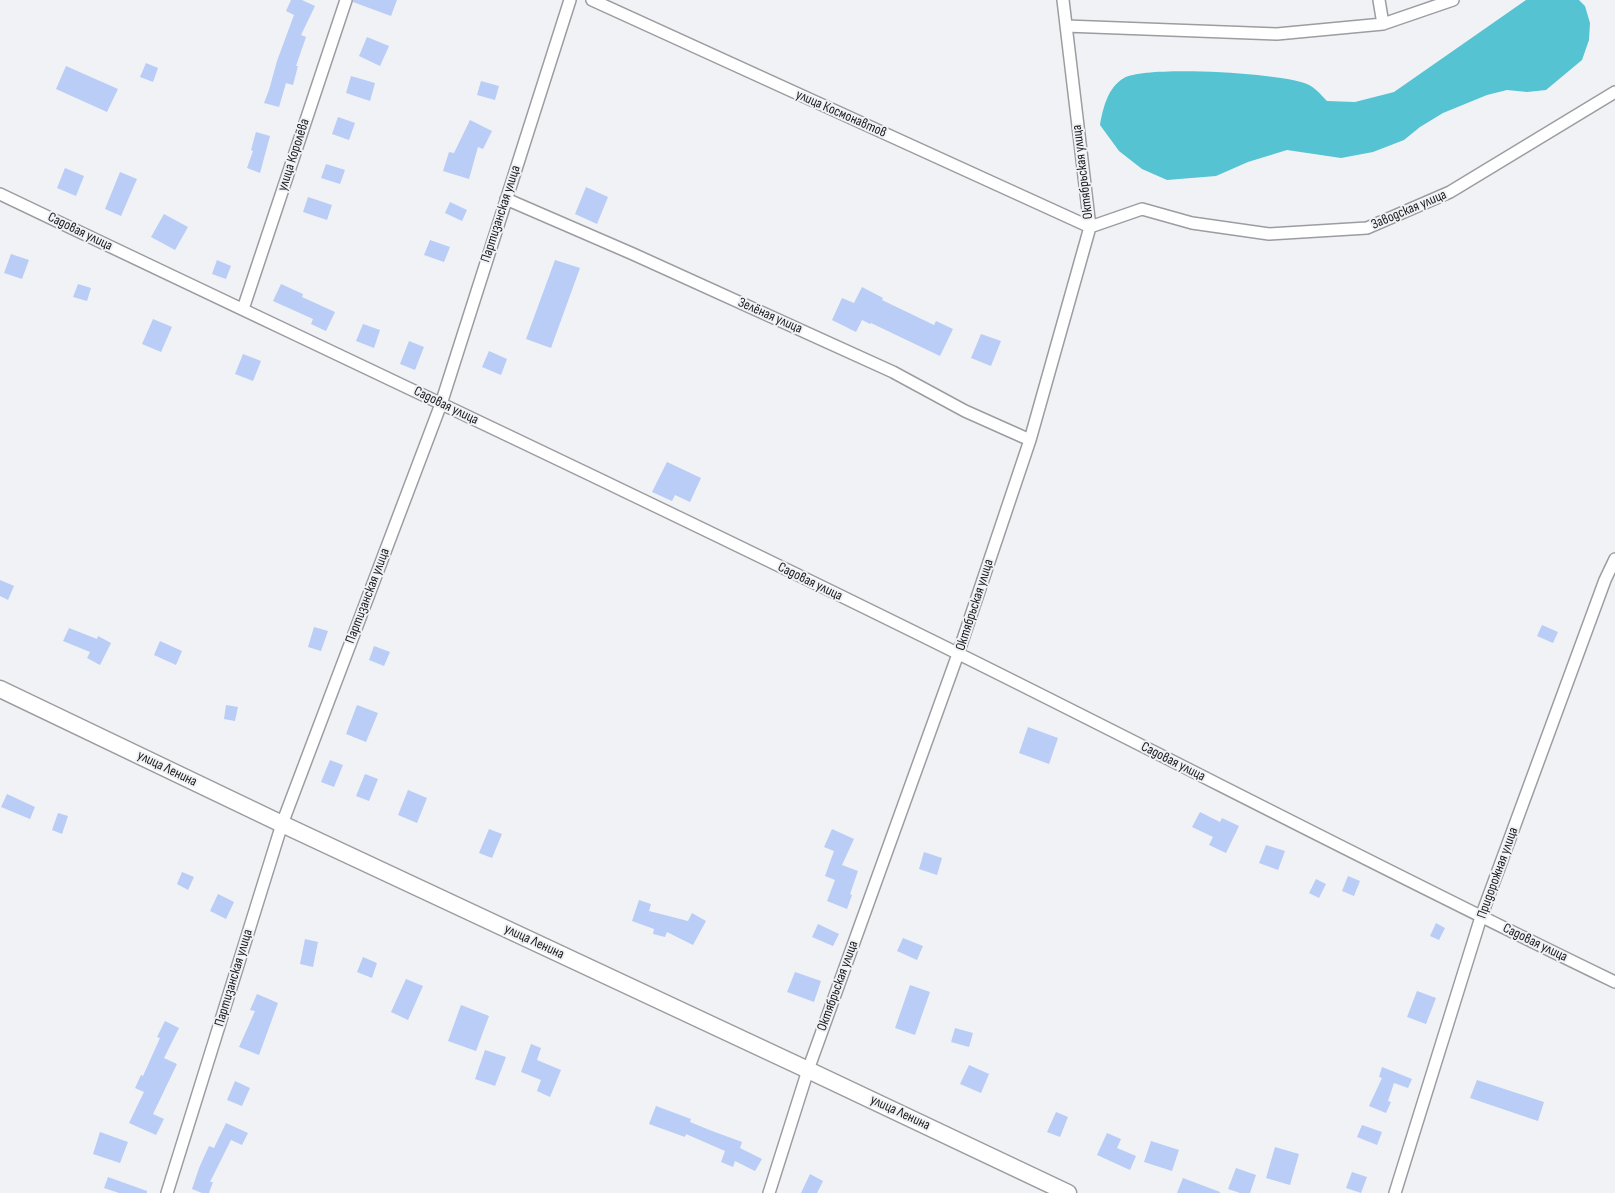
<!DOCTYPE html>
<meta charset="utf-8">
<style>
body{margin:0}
canvas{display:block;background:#f0f2f5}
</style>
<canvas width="1615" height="1193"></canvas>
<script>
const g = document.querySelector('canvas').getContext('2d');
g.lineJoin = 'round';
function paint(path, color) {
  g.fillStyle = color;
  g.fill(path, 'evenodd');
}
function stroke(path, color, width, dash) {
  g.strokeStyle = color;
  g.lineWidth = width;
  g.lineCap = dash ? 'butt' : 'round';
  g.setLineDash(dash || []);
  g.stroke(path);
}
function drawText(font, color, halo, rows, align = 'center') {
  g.font = font + ' "Sofia Sans Condensed",sans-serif';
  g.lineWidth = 4;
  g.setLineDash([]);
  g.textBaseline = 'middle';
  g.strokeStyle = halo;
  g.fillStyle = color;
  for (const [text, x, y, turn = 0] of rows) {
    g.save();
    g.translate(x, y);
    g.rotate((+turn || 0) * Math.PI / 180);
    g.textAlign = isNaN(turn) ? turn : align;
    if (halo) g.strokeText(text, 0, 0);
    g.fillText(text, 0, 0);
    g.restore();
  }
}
paint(new Path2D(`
 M1526,0H1579L1585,6L1590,23L1589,40L1582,60L1546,90L1527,92L1507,90L1487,95L1443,113L1420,127L1404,140L1373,152L1341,158L1287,150L1248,162L1216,176L1167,180L1142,169L1119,151L1100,125C1103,108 1108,87 1124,78C1147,65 1282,73 1307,84C1315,87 1322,96 1327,101L1355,102L1394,92Z`), '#56c3d3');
paint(new Path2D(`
 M291,0H302L315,6L301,35L306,37L296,66H298L293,85L286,83L279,107L264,103L269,90L277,61L294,15L286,11Z
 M353,0H397L391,16L353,2Z
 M367,37L389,46L380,66L359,56Z
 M146,63L158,68L153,82L140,77Z
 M66,66L118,89L107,112L56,89Z
 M351,76L375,83L370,101L346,93Z
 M481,81L499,86L495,100L477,95Z
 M338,117L355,123L349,140L332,134Z
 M470,120L492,131L483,149L478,147L469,179L443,171L449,152L454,153Z
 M256,132L270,136L260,173L247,168L253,151L251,150Z
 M326,164L345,170L340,184L321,178Z
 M65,168L84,176L76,196L57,188Z
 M120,172L137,179L121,216L105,209Z
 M586,187L608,197L597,224L575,214Z
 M308,197L332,205L327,220L303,212Z
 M450,202L467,210L462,221L445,213Z
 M164,214L188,227L175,250L151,237Z
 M430,240L450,247L444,262L424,255Z
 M11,254L29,260L22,279L4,273Z
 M217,260L231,266L226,279L212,274Z
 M555,260L580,268L551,348L526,339Z
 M78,284L91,288L87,301L73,297Z
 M281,284L303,294L302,297L335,312L326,331L311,324L313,319L273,301Z
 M862,287L883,298L882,300L934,325L936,321L953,329L940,356L871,323L870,324L862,320L856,332L832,320L842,298L854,303Z
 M153,319L172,327L161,352L142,344Z
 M363,324L380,330L374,348L356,341Z
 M981,334L1001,341L991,366L971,358Z
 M409,341L424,347L415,370L400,364Z
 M489,351L507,359L501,375L482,367Z
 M243,354L261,361L253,381L235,374Z
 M667,462L701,478L690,502L675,495L672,501L652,492Z
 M0,580L14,586L8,600L0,596Z
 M1542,625L1558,632L1553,643L1537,636Z
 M314,627L328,631L321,651L308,647Z
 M69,628L97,639L98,636L111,643L100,665L87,658L90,652L63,641Z
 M160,641L182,651L176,665L154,655Z
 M374,646L390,652L384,666L369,660Z
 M226,705L238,707L235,721L224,719Z
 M357,705L378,713L366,742L346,734Z
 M1028,727L1058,738L1049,764L1019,753Z
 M330,760L343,765L334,787L321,782Z
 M365,774L378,779L369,801L356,796Z
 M408,790L427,798L417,823L398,815Z
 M7,794L35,807L30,819L1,807Z
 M1200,812L1220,822L1222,818L1239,826L1226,853L1209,845L1213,837L1192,827Z
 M58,813L68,816L62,834L52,830Z
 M489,829L502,834L492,858L479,853Z
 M832,829L854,839L842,865L858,871L850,894L852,895L847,909L827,901L835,880L825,876L834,851L824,847Z
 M1266,845L1285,851L1278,870L1259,863Z
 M924,852L942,858L937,875L919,869Z
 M182,872L194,877L188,890L177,884Z
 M1348,876L1360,881L1354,896L1342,891Z
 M1316,879L1326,884L1319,898L1309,893Z
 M218,894L234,902L226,919L210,911Z
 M639,900L651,904L649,911L688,921L692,913L706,921L693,945L667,932L665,937L653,934L654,929L632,921Z
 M1436,923L1445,928L1439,940L1430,936Z
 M818,924L839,934L833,946L812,937Z
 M903,938L923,946L917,960L897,951Z
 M305,939L318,942L313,967L300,964Z
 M363,957L377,963L372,978L357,972Z
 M795,972L821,981L814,1002L787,992Z
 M406,979L423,986L408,1020L391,1012Z
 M910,985L930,992L915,1035L895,1028Z
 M1417,991L1436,998L1426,1024L1407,1017Z
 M257,994L278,1003L259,1055L239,1047L255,1011L250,1010Z
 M461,1005L489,1016L476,1051L448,1041Z
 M165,1021L179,1028L164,1058L177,1064L153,1114L164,1119L156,1135L129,1123L144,1092L135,1088L141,1075L143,1076L160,1038L157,1037Z
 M955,1028L973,1033L969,1047L951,1042Z
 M531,1044L541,1048L537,1060L561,1070L550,1097L537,1091L541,1080L521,1072Z
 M485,1050L506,1057L495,1086L475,1079Z
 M969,1065L989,1074L981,1093L960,1084Z
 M1382,1067L1412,1079L1408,1088L1394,1083L1388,1101L1391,1102L1386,1113L1369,1106L1382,1078L1379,1077Z
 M1477,1080L1544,1102L1538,1121L1470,1098Z
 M235,1081L250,1088L242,1106L227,1100Z
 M656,1106L691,1119L690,1122L712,1131L742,1142L740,1148L762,1159L755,1171L735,1161L733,1167L721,1162L725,1151L686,1134L685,1137L649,1124Z
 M1056,1112L1068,1117L1060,1137L1047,1132Z
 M226,1123L248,1133L242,1145L231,1140L210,1182H213L209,1193H202L192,1189L199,1168L209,1146L214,1148Z
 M1362,1125L1382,1132L1377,1145L1357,1137Z
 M100,1132L128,1142L120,1163L93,1154Z
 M1107,1133L1121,1139L1117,1148L1136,1156L1130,1170L1097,1155Z
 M1151,1141L1179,1150L1172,1171L1144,1162Z
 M1275,1147L1299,1154L1290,1185L1266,1178Z
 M1236,1168L1256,1175L1250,1193H1240L1228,1189Z
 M1352,1172L1367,1177L1361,1193L1346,1188Z
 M810,1174L823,1181L817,1193H801Z
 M108,1177L147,1191V1193H119L104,1188Z
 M1183,1178L1220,1192V1193H1177Z`), '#b9cdf6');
const street = new Path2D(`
 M592,0L1090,227L1142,209L1192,223L1269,234L1367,228L1450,192L1615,92
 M1379,0L1383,24
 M1066,26L1277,34L1383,24L1453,0
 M0,194C320,347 642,497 961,655C1179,763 1395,876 1615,982
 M506,199L633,254L893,372L965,411L1030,440
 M243,309L346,0
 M167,1193L282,824L441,404L570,0
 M769,1193L808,1070L958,654L1030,440L1090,227L1063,0
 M1395,1193L1481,917L1605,580L1615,559`);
const secondary = new Path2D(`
 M0,689L282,824L808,1070L1068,1193`);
stroke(street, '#9c9da0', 14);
stroke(secondary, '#9c9da0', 19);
stroke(street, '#fff', 11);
stroke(secondary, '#fff', 16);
drawText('14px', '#191a1b', '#f0f2f5', [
 ["улица Космонавтов",841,114,24],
 ["улица Королёва",294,155,-72],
 ["Октябрьская улица",1083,172,-97],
 ["Заводская улица",1409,210,-23],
 ["Партизанская улица",501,214,-72],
 ["Садовая улица",80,232,26],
 ["Зелёная улица",770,316,24],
 ["Садовая улица",446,406,26],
 ["Садовая улица",810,582,26],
 ["Партизанская улица",368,596,-69],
 ["Октябрьская улица",975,605,-72],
 ["Садовая улица",1173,762,27],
 ["улица Ленина",167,769,26],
 ["Придорожная улица",1498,873,-70],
 ["улица Ленина",534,942,25],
 ["Садовая улица",1535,943,26],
 ["Партизанская улица",234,978,-73],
 ["Октябрьская улица",838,986,-70],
 ["улица Ленина",900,1113,25]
]);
</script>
